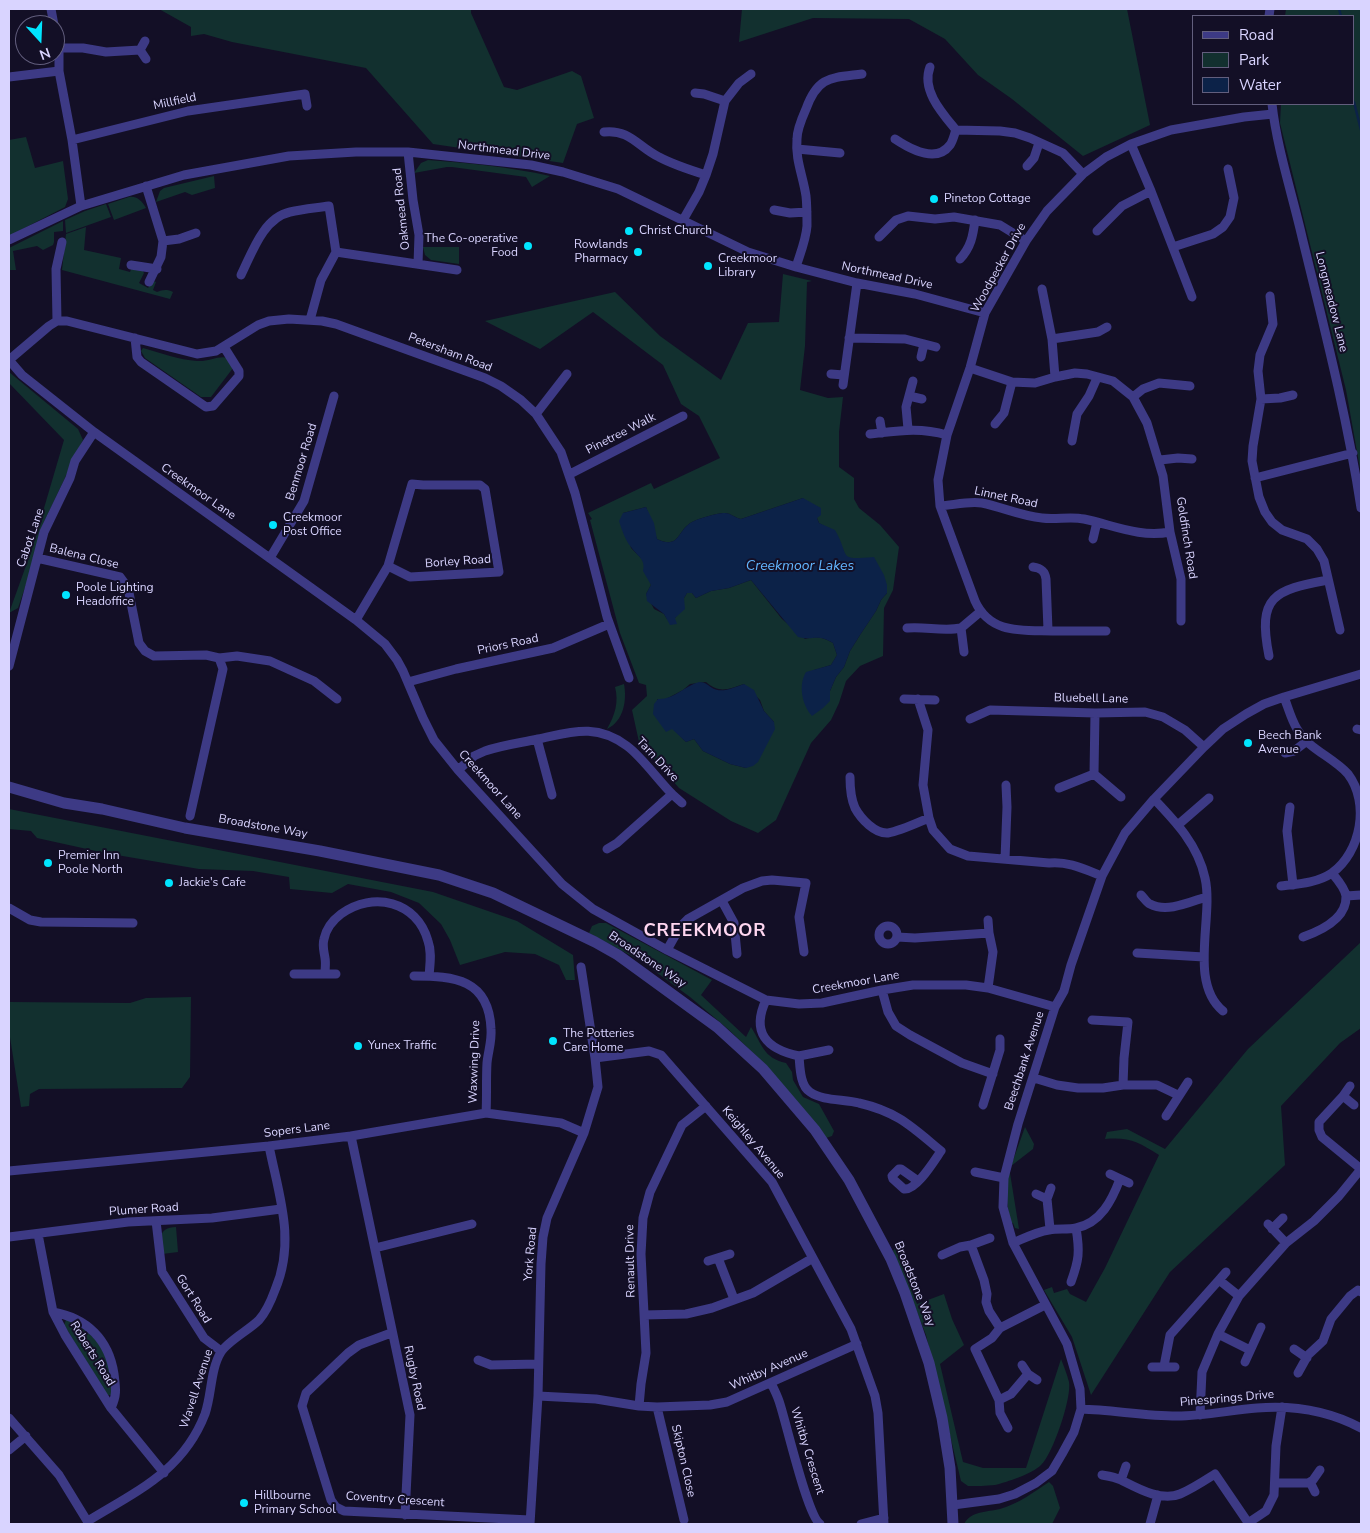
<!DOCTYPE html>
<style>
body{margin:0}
#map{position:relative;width:1370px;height:1533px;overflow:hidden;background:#130f26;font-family:"Nunito Sans",sans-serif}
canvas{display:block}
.frame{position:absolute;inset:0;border:10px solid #d9d4ff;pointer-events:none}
.legend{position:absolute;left:1192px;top:15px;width:162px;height:90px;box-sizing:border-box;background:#130f26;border:1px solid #625e7d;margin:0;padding:6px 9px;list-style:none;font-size:15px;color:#d9d4ff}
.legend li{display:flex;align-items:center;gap:10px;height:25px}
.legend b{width:25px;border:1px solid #625e7d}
.north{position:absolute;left:15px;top:15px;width:50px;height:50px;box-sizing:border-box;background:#130f26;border:1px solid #625e7d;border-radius:50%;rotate:160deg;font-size:14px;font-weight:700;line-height:20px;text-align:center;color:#d9d4ff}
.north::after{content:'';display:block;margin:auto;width:18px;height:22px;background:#00e5ff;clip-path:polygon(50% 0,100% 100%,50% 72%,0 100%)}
</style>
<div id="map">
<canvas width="1370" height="1533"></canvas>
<div class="frame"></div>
<ul class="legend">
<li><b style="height:6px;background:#3d3a85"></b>Road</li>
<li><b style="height:14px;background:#12302f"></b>Park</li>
<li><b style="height:14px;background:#0c2248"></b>Water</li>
</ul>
<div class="north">N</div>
</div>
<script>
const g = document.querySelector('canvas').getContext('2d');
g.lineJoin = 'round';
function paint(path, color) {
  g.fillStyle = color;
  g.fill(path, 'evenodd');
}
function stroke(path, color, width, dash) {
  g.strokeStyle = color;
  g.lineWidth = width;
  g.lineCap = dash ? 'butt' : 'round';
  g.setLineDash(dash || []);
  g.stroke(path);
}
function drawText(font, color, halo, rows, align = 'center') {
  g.font = font + ' "Nunito Sans",sans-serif';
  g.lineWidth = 4;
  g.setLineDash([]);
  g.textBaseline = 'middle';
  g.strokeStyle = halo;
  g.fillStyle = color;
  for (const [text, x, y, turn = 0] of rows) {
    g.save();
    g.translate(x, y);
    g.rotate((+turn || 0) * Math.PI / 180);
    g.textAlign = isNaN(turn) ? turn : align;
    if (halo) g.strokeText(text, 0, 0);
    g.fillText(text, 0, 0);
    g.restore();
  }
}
paint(new Path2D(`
 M159,9H471V13L504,87L517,90L572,71L581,76L594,118L577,124L563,163L433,144L366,68L232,42L204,34L191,36V27Z
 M742,9H1127L1150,125L1083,156L1012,99L978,75L945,39L909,19L813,18L739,42Z
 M1286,9H1361V474L1346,390L1280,123L1281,104H1354V16H1285Z
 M26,137L35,168L63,161L68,199L65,207L9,236V140Z
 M428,160C469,163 510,167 550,176L532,187L526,177L452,167H447L414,173L421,163Z
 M214,176L215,188L192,195L185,192L156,202L160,191L164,188Z
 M129,197C137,196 142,201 146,208L114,220L108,204Z
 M106,204L111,217L66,233L65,220L85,211Z
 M63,221V231L54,232V242L53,245L43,250L37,246L13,251L16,270H9V248Z
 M86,227L84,250L121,258L119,269L130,272L132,267L143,271L144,273L139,283L148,288L153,281L156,282L153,290L157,292C162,290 167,289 173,292L170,299L62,270L66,234Z
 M423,247H459V264L431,260L425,255Z
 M783,274L812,281L807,282L805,346L800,390L828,398L843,397L839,432V467L854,478V499L859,508L880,525L899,547L893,590L884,608L883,656L860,666L846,681L839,703L831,720L811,743L776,820L758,833L731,821L679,788L639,742L632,710L647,696L646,685L639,683L620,633L590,520L592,519L588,513L651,483L654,489L720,458L699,416L681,404L663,365L593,312L540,349L485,321L615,292L660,336L721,380L748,323L779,322ZM803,498L817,518L819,523L829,529L846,556L887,593L881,600L876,611L860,635L850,651L844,667L836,677L830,691V701L814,670L831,665L837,655L833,643C823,637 816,636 805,639L782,619L751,580L729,588L711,591L696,598L692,593H687L684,598V605L675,618L667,619L664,614L654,609L646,594L651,585L643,560L631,548L623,513L646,507L657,539C680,550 677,530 692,522C700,518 714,514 723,513C730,512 735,518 741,519ZM706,682C720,694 728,689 744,684L760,700L764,711L774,722L746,768L730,764L703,751L694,739L686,742L672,728L657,699L664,700L683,690L690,684Z
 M143,348C161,353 179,360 197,361C208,362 219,355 228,358L233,368L211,397H201L145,358L141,351Z
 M9,372L78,429L83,440L44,522L35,558L18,608L9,613L32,549L64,440L9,383Z
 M624,684C627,700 624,721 607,729C615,715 619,702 615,687Z
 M9,809L433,892L517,921L573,955L575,980H566L559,965L535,954L505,952L460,965L450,940L441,924L419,903L391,892L348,884L332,893L290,889L289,877L253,871L199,869L105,853L37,838L31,831L9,829Z
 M599,923H606L712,980L701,995L746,1037L751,1027C762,1044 763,1058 786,1063L792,1072L793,1080L803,1097L819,1104L834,1131L832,1136L826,1138L767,1066L728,1029L690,997L641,961L589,933L592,926Z
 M1361,942V1028L1340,1043L1281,1106L1285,1165L1170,1272L1091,1395L1072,1337L1044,1290L1052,1287L1054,1293L1067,1289L1070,1294L1086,1302L1105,1268L1159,1155C1138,1142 1130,1137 1105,1139L1107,1132L1127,1129L1165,1149L1248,1049Z
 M191,997L190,1077L182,1088L39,1089L30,1094L29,1106L21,1107L9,1031V1002L130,1003L146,998Z
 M1025,1127L1034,1144L1033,1149L1011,1166Z
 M1009,1167L1019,1229L1015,1228L1013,1223H1011C1006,1204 1006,1187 1009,1167Z
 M176,1227L178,1252L162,1254C161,1239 157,1228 176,1227Z
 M895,1248L917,1304L944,1294L952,1319L964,1345L940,1364L963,1462L983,1468H1026L1061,1359C1064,1367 1067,1374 1069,1382C1072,1397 1053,1454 1041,1465C1032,1474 1007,1482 995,1485C986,1486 976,1486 968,1486L961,1481L926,1335L893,1251Z
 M69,1319C91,1334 106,1344 111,1372C112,1380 114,1387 111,1395H107L64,1325L66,1320Z
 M1049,1482L1053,1486L1060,1508L1052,1524H964C971,1511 987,1512 1000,1509C1018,1504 1034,1492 1049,1482Z`), '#12302f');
paint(new Path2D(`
 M803,498L821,508V515L817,518L819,523L835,530C851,558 836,560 874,557L884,575L887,585V593L881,600L876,611L860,635L850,651L844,667L836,677L830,691V701L823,708L812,716C802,705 798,685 806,672L831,665L837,655L833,643C817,633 813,641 798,637L751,580L729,588L711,591L696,598L692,593H687L684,598L685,609L675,618L677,624L670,625L664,614L647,601L646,594L651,585L643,571C646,559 637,556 631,547C625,540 622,530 619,521L623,513L646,507L654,523L657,539C680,550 677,530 692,522C700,518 714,514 723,513C730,512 735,518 741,519Z
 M699,682C707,682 708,686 714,689C723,693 735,687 744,684L754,690L764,711L774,722L775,729L758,762L753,766L746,768L730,764L703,751L694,739L686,742L672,729L666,732L653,714L654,704L658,699C673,700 685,686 699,682Z`), '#0c2248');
stroke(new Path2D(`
 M1339,9L1341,16
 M1354,102L1361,130`), '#0c2248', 2.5);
stroke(new Path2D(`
 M51,9L54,25
 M1269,16L1270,9
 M55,28L59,48V71L72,140L81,206
 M59,48H83L106,52L140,50L146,59
 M140,50L145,41
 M930,67C921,90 942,113 956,130
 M9,77L59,71
 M695,93L704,94L725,101
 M1272,104C1277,149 1292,193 1302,237C1324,327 1347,416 1361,508
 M604,132C630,129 638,147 659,157C674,165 690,170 706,175
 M895,139C910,149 936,164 950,145C953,141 954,135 956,130L1000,131L1015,133L1030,138L1063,153L1083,174
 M72,140L188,111L305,94L307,106
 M1131,144L1151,191L1192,297
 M797,149L840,153
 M408,152L413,200L419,235L418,264
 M1027,166L1034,158L1039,143
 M146,186L163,241L161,257L149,282
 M774,210L790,213L807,212
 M683,220L699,192L706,175L713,154L725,101L739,83L751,74
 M1097,231L1122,206L1151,191
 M879,237L896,220L908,216L935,219L954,217L1000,225L1026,241
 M9,240L81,206L184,175L289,156L356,152H408L531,165L563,172L618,189L748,252L796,267L857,283L915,294L985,313
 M163,241L179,239L196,233
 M1173,247L1213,234L1223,227L1230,217L1234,198L1228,169
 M336,252L457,270
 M960,259C971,247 973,236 975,220
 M131,265L157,269
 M796,267C800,254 806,240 807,226C807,217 807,205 806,196C803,176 795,159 797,139C797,129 802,118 806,109C818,76 831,78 862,74
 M241,275C252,253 263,218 290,212C303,209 316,208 329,206L336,252L321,280L310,320
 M1042,289L1052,339L1055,377
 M1270,296L1273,324L1260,355L1258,371L1261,399L1253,446L1252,461L1259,497L1265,512L1272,522L1282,530L1307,539L1317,549L1324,561L1340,630
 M57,321L56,269L62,242
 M135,338L137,357L141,362L206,407L213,406L239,376V371L224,347
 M849,338L905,339L936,347
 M1052,339L1098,332L1107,327
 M921,357L924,344
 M9,360L22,375L94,432L356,620L385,644L397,660L403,671L423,718L434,740L458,770L562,884L593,909L667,950L766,1000L799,1004L822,1003L882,990L913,985H966L988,988L1055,1007
 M9,360L49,326L57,321H67L197,354L216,351L258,325L269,321L289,319L322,321L336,324L485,378L501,386L521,400L536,414L561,452L575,493L607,617L629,678
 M970,368L1012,382L1035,383L1055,377L1075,373L1087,374L1113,381L1133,397L1147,423L1163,476L1170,532L1181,579V621
 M831,374L844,375
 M843,385L857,283
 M909,396L922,399
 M1133,397L1143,389L1159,383L1190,386
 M1261,399L1280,398L1293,395
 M536,414L567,374
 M880,421L882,433
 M995,424L1004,413L1012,382
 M908,429L906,407L913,381
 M870,434C898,431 919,427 947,435
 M1072,441L1077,414L1089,396L1097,378
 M1160,460L1178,458L1192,459
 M570,474L683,416
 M1255,478L1353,453
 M940,506C954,505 968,501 982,503C1002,507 1021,516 1042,518C1056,520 1070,516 1084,519C1113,525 1140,538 1170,532
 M1093,539L1097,522
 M37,558L120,577L128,588L139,643L145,651L154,656L206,655L219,658L237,656L270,661L314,681L337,699
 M270,558L304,501L334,396
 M1033,567C1041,568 1045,571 1046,579L1048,630
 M356,620L388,566L412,484L423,485H480L485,489L499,572L410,577L388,566
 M907,628C925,626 943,632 961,628
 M1106,631C1088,631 1070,631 1052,631C1021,630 990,634 975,601L940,506L938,480L947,435L970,368L985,313L1026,241L1047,211L1083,174L1106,157L1131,144L1171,130L1244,117L1273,114
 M964,652L961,628L980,612
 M1269,656C1257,596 1274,590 1328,580
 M9,666L44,532L70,478L75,461L94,432
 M408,682L456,669L553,648L609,624
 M904,699L935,700
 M918,699L928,730L923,785L929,818L933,830L950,849L968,856L1049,863C1068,861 1084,869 1102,876
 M1095,713L1094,774L1121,797
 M970,719L990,710L1095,713L1145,712L1163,717L1185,730L1204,747
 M1357,729L1361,730
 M537,739L552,795
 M1285,753L1294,751L1307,741
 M458,770L474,756L485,751C502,745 520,743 538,739C572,732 596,723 627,746C641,756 659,781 672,794L617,843L607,849
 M850,777C850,787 851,799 855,808C861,819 875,834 888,833C900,831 917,823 929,818
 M1059,788L1094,774
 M672,794L682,803
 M1154,799C1176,822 1198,845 1205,878C1214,917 1188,982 1223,1011
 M1290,807L1287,831L1293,885
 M190,816L223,669L219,658
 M1179,824L1209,798
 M1005,859L1007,807L1006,785
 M1281,886C1298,884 1317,883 1332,873C1361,852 1370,803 1348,774C1333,757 1308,749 1297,729C1291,719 1288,707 1284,697
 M1141,895C1144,898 1147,903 1150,904C1167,913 1190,902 1206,897
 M1346,896L1361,895
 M722,901L734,923L737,954
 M9,908L30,920L41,922L133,923
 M988,920L989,933
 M879 935a9 9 0 1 1 18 0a9 9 0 1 1-18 0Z
 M897,937L915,938L989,933L993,952L988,988
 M1303,937C1320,931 1347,919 1346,896C1345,888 1337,879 1332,873
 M667,950L680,927L688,919L743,888L762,881L772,880L806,883L799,917L804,952
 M1137,953L1204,957
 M294,974H336
 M325,974C325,969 326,963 325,958C324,951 322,946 324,939C326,929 333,920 341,914C373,891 417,901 428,941C432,952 430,964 429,976
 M414,976C454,976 489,979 491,1029C492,1041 488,1052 487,1063C486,1080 487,1097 486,1113
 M882,990L888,1012L896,1026L910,1035L962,1063L993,1074
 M766,1000C751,1032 766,1049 799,1056C800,1067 800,1086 810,1092C822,1101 845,1099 859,1103C898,1112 912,1127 941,1151C934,1161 916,1191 904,1189L893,1179L892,1176L899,1169H901L918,1181
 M1092,1020L1128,1022L1124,1058L1123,1085
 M799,1056L829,1050
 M595,1058L649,1051L661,1055L772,1182L851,1329L875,1396L878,1413L884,1524
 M1034,1078L1057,1085L1078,1088H1103L1123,1085H1157L1178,1095
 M1343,1096L1354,1105
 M983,1105L1000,1050V1039
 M1166,1116L1188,1082
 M351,1136L410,1415L405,1515
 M9,1171L269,1146L351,1136L486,1113L561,1123L584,1133
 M975,1172L1004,1178
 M1110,1174L1129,1183
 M1036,1194L1047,1199
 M156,1221L162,1272L204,1338L221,1351
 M1268,1224L1286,1243
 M1050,1229L1047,1199L1051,1188
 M1272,1229L1283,1218
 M38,1234L53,1312L65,1335L111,1408L164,1473
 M9,1237L128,1222L212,1218L281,1209
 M1013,1243C1025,1238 1036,1232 1049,1230C1058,1228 1067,1230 1076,1228C1101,1223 1112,1200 1120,1179
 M971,1245L990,1238
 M375,1248L472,1224
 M942,1255L960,1247L971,1245L984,1280L987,1294L986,1302L989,1311L1000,1328
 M718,1258L734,1299
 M708,1261L730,1254
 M1219,1280L1226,1272
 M1071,1282C1079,1260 1080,1252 1076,1228
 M53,1312C87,1318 109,1340 114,1374C116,1389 117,1395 111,1408
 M644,1315L686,1314L712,1308L753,1293L813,1258
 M391,1333L359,1345L348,1353L306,1393L302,1406L331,1500L336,1507L344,1511L530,1520
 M1218,1334L1250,1350
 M1294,1349L1307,1358
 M478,1360L491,1365L538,1364
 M1245,1362L1261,1327
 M1022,1365L1028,1374L1037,1380
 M1164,1366L1170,1335L1219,1280L1239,1296
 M1152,1367H1175
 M1298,1373L1308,1355L1323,1341L1331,1319L1350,1296L1358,1290L1361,1292
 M1028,1374L1011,1394L999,1400L975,1349L992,1338L1000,1328L1045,1305
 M771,1383C774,1389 777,1395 779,1401C786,1421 807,1515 820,1524
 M538,1396L596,1399L639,1406L657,1407L710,1405L727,1402L857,1344
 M999,1400L1000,1413L1008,1428
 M639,1406L641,1384L646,1353L641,1254L643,1218L650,1192L682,1125L706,1106
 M657,1407L684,1520
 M1081,1409C1113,1410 1145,1416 1177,1416C1204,1416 1231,1410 1257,1408C1294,1405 1329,1411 1361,1428
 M1200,1415L1202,1372L1218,1334L1239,1296L1286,1243L1314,1221L1339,1196L1361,1169L1322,1137L1319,1130V1122L1343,1096L1350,1086
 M9,1418L59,1475L89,1524
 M9,1450L26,1436
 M1102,1475C1108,1476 1115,1477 1121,1480C1137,1488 1161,1502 1180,1494C1192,1489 1204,1481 1215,1474L1249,1524
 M1121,1480L1126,1466
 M1310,1482L1315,1492
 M1275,1483H1308L1313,1480L1320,1470
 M953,1505L999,1499L1015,1494L1036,1483L1052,1471L1062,1454L1074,1432L1081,1409L1080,1389L1067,1344L1013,1243L1003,1207L1004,1178L1018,1124L1055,1007L1064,991L1071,965L1102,876L1125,833L1154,799L1204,747L1223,729L1246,714L1264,704L1284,697L1361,674
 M88,1521C137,1491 183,1471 205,1414C212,1394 210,1370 221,1352C228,1341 249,1330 259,1320C266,1312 271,1301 275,1290C296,1241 279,1196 269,1146
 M1248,1523L1266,1511L1274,1495L1276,1446L1282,1407
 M530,1524L538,1396L541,1264L543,1237L547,1218L584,1133L598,1087L595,1058L581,967
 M861,1524L884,1518
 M1150,1524L1158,1495`), '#3d3a85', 9);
stroke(new Path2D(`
 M9,787L64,803L102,809L185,828L320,851L439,875L493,893L595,942L618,955L717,1027L763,1069L815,1130L849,1180L891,1259L905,1293L929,1363L942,1418L950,1468L953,1524`), '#3d3a85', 11);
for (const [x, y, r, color] of [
 [934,199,5,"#00e5ff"],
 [629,231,5,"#00e5ff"],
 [528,246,5,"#00e5ff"],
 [638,252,5,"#00e5ff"],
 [708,266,5,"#00e5ff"],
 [273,525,5,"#00e5ff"],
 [66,595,5,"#00e5ff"],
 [1248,743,5,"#00e5ff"],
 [48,863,5,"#00e5ff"],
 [169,883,5,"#00e5ff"],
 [553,1041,5,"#00e5ff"],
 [358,1046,5,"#00e5ff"],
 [244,1503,5,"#00e5ff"]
]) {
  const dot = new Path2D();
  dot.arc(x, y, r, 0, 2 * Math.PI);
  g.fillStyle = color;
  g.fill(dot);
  stroke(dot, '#130f26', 2);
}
drawText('12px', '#d9d4ff', '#130f26', [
 ["Millfield",175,102,-12],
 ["Northmead Drive",504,151,7],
 ["Oakmead Road",402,209,-96],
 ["Woodpecker Drive",999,268,-61],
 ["Northmead Drive",887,276,12],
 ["Longmeadow Lane",1331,302,76],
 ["Petersham Road",450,353,21],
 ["Pinetree Walk",621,434,-27],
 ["Benmoor Road",302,462,-73],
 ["Creekmoor Lane",198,492,35],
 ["Linnet Road",1006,498,12],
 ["Cabot Lane",31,538,-71],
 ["Goldfinch Road",1186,538,81],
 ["Balena Close",84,557,14],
 ["Borley Road",458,562,-4],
 ["Priors Road",508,645,-12],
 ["Bluebell Lane",1091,699,1],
 ["Tarn Drive",657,760,47],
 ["Creekmoor Lane",490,785,48],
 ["Broadstone Way",263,827,10],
 ["Broadstone Way",647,960,34],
 ["Creekmoor Lane",856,983,-10],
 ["Beechbank Avenue",1025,1061,-72],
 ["Waxwing Drive",475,1062,-88],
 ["Sopers Lane",297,1130,-7],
 ["Keighley Avenue",753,1143,50],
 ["Plumer Road",144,1210,-4],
 ["York Road",531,1254,-85],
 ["Renault Drive",631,1261,-91],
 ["Broadstone Way",914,1284,68],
 ["Gort Road",193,1299,58],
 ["Roberts Road",92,1354,58],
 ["Whitby Avenue",769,1370,-24],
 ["Rugby Road",414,1378,78],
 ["Wavell Avenue",197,1389,-72],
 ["Pinesprings Drive",1227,1399,-5],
 ["Whitby Crescent",807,1451,73],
 ["Skipton Close",683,1461,77],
 ["Coventry Crescent",395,1500,4]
]);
drawText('12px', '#d9d4ff', '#130f26', [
 ["Pinetop Cottage",944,199],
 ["Christ Church",639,231],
 ["The Co-operative",518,239,"right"],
 ["Food",518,253,"right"],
 ["Rowlands",628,245,"right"],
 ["Pharmacy",628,259,"right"],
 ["Creekmoor",718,259],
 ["Library",718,273],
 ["Creekmoor",283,518],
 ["Post Office",283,532],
 ["Poole Lighting",76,588],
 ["Headoffice",76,602],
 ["Beech Bank",1258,736],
 ["Avenue",1258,750],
 ["Premier Inn",58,856],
 ["Poole North",58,870],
 ["Jackie's Cafe",179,883],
 ["The Potteries",563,1034],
 ["Care Home",563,1048],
 ["Yunex Traffic",368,1046],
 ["Hillbourne",254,1496],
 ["Primary School",254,1510]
], 'left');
drawText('italic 14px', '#62b6ff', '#130f26', [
 ["Creekmoor Lakes",800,567]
]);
g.letterSpacing = '1px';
drawText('bold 18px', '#ffd6f0', '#130f26', [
 ["CREEKMOOR",705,932]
]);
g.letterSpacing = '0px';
</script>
